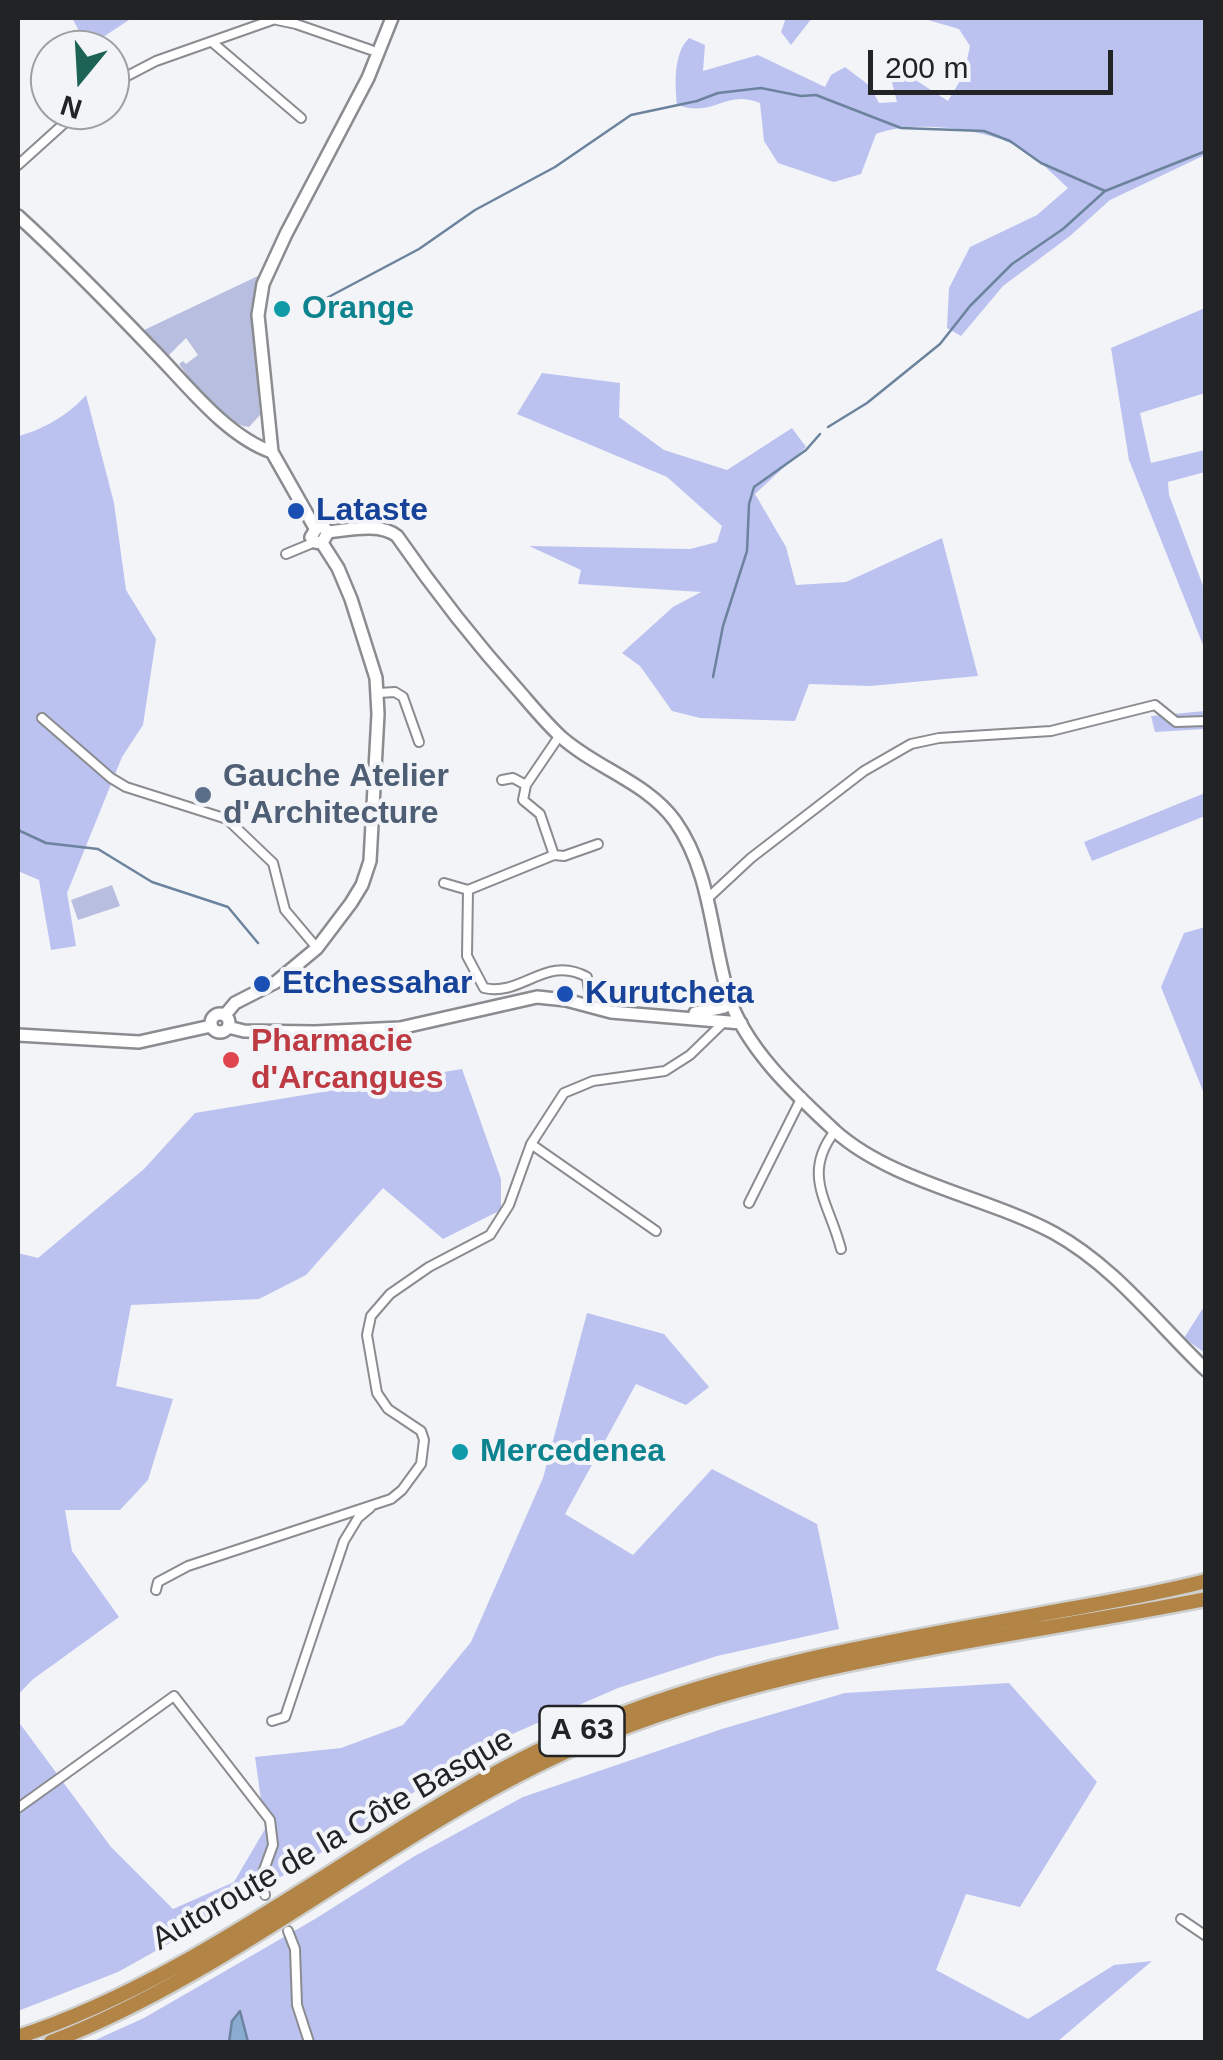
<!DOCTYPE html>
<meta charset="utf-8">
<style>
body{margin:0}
#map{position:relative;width:1223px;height:2060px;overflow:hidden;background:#f3f4f8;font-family:Arial,sans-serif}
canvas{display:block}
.frame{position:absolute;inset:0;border:20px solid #222324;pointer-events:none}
.north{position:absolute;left:30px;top:30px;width:100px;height:100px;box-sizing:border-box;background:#f3f4f8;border:2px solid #9fa0a3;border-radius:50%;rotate:198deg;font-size:28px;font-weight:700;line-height:40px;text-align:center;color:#222324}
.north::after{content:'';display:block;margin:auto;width:35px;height:45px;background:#1c6356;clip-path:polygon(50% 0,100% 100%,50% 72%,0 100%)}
.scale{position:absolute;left:868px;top:50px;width:245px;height:45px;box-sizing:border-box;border:5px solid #222324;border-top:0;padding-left:12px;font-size:30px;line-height:35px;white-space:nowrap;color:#222324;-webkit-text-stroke:8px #f3f4f8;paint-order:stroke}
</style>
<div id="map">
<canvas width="1223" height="2060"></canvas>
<div class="frame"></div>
<div class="north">N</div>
<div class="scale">200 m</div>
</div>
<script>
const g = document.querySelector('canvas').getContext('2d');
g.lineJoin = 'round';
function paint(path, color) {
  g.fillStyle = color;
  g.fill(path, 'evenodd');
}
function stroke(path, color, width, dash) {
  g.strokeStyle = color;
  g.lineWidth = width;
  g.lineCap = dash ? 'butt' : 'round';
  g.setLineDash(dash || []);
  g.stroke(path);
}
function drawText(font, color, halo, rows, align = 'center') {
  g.font = font + ' Arial,sans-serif';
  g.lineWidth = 8;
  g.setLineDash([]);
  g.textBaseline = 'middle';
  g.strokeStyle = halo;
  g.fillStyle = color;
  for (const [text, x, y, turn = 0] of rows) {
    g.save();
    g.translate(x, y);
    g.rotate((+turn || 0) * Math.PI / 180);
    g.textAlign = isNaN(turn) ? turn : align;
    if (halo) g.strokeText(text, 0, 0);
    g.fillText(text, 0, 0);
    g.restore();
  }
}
paint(new Path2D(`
 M260,275L251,308L260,415L249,427C224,425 193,384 179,364L183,361L186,364L198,355L186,338L167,357L142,331Z
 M112,885L120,906L78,920L71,900Z`), '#b8bee0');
paint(new Path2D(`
 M72,18H132L88,47Z
 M786,18H812L791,45L781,32Z
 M921,18H1205V155L1110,200L1070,236L1003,286L961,336L947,328L949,288L970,247L1037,215L1068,188C1055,176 1041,162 1027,152C992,128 914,119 876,134L861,174L834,182L778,163L764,141L760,103C724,89 716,118 677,105C675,84 673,54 689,38L705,45L703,71L758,55L825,87L831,75L845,67L870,86L879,103L897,102L892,83L903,72L948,101L964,74L970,46L959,29Z
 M1205,308V393L1140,413L1151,463L1205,450V472L1168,482L1169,495L1205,591V650L1129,460L1111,348Z
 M542,373L620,383L619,417L664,450L727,470L792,428L806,447L755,494L786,547L796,585L846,582L942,538L978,676L870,686L809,684L795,721L700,718L672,711L640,666L622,653L673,607L701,592L578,584L581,570L529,546L690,549L717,542L722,526L667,477L517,414Z
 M86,395L114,503L126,590L156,639L143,725L122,757L67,893L76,946L51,950L39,880L18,871V436C41,431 70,414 86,395Z
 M1205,711V729L1155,732L1151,716Z
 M1205,793V816L1092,861L1084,842Z
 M1205,927H1206L1205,1096L1161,987L1184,933Z
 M462,1069L501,1179V1210L443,1239L383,1188L306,1275L259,1299L131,1305L116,1386L173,1399L148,1480L120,1510H65L72,1551L119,1617L32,1680L18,1695V1253L38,1258L144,1169L195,1113Z
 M1205,1305V1353L1184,1338Z
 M587,1313L664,1334L709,1387L686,1405L636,1384L565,1514L633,1555L712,1469L817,1524L839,1629L717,1656L618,1688L510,1735L438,1776L350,1835L195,1929L118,1972L18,2011V1721L111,1847L173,1909L234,1882L265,1829L255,1757L341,1748L403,1725L471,1642L543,1478Z
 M1009,1683L1097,1782L1020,1907L966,1894L936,1970L1028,2019L1114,1965L1152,1961L1057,2042H91L144,2018L315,1919L413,1857L523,1797L722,1729L845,1693Z`), '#bbc2f0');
const water = new Path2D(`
 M240,2011L248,2042H229L232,2021Z`);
paint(water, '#8aacd1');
stroke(water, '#6b839d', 2.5);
stroke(new Path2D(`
 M321,301L419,249L475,210L555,167L631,115L697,101L718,93L761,88L801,96L816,95L901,128L984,131L1010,141L1041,163L1105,191
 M828,427L867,403L940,344L970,306L1012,264L1063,229L1105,191L1206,151
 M713,677L723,626L747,551L749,504L754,487L806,450L820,434
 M18,830L46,843L98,849L152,882L228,907L258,943`), '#6b839d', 2.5);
const street = new Path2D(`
 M277,20L296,24L371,50
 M212,42L301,118
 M110,85L156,61L278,18
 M18,165L79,110
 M286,554L315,542
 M378,693L395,692L403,697L419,742
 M42,718L111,778L126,787L227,819L273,863L285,910L317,948
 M502,780L513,778L526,785
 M554,855L540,814L523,800L526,785L560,735
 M444,883L468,890L554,855L564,856L598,844
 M468,890L467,956L484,988C522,997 546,954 587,977L591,1006
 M708,898L751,858L864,771L911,744L939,738L1051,731L1155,705L1176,722L1206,721
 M835,1131C801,1175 829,1202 841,1249
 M531,1144L656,1231
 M749,1203L802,1097
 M156,1590L158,1582L188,1566L391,1499L402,1490L421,1464L424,1440L421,1431L388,1409L377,1393L367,1335L371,1316L390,1294L429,1267L490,1235L509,1205L531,1144L564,1093L593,1081L665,1071L690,1055L725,1021
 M272,1721L285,1717L344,1541L358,1518L370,1508
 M18,1808L174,1696L270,1820L273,1845L261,1878L265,1895
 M1181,1919L1206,1936
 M288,1931L295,1949L297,2005L309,2042`);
const secondary = new Path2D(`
 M18,216C64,258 107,302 150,347C184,381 225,436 272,452
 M315,528L272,452L258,315L263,284L286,234L368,78L392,18
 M328,532C349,530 379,522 397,536C435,591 474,641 519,691C532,706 545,722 560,736C595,768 647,782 675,821C711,872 711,937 728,994C744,1047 795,1094 835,1131C892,1182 987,1197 1054,1233C1114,1266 1157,1323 1206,1370
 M695,1013L724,1007L731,1001
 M211 1023a9 9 0 1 1 18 0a9 9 0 1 1-18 0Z
 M225,1015L235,1003L276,982L317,948L351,903L362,885L370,861L378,714L376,678L351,599L338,568L322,543L315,542L311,537L317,527H324L328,532L322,543
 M228,1027L244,1031L315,1032L400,1028L537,997L566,1000L611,1012L741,1023
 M18,1035L139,1042L211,1026`);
const highway = new Path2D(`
 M18,2037C226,1969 397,1805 602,1722C744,1665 893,1641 1042,1614C1096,1604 1152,1595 1206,1581
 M51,2042C249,1965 409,1813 607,1734C798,1658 1005,1639 1206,1599`);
stroke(street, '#8b8c90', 12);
stroke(secondary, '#8b8c90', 16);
stroke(highway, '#cecfcf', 19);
stroke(street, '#fff', 8);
stroke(secondary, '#fff', 11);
stroke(highway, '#b28446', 14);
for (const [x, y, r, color] of [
 [282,309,10,"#0f9aa8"],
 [296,511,10,"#1a4fb4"],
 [203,795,10,"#5c6f8a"],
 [262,984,10,"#1a4fb4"],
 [565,994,10,"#1a4fb4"],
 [231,1060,10,"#e0444e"],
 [460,1452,10,"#0f9aa8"]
]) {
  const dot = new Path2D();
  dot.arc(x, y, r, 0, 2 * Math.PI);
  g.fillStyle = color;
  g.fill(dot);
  stroke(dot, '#f3f4f8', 4);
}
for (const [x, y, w] of [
 [582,1731,85]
]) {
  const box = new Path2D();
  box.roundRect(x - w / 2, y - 25, w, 50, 8);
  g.fillStyle = '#f3f4f8';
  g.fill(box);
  stroke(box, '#222324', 2.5);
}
drawText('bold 30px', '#222324', null, [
 ["A 63",582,1731]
]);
drawText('bold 32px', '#0d838f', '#f3f4f8', [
 ["Orange",302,309],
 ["Mercedenea",480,1452]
], 'left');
drawText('bold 32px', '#164399', '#f3f4f8', [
 ["Lataste",316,511],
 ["Etchessahar",282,984],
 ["Kurutcheta",585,994]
], 'left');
drawText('bold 32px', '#4e5e75', '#f3f4f8', [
 ["Gauche Atelier",223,777],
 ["d'Architecture",223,814]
], 'left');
drawText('bold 32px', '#be3a42', '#f3f4f8', [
 ["Pharmacie",251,1042],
 ["d'Arcangues",251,1079]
], 'left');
drawText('32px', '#222324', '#f3f4f8', [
 ["Autoroute de la Côte Basque",333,1840,-30]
]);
</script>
